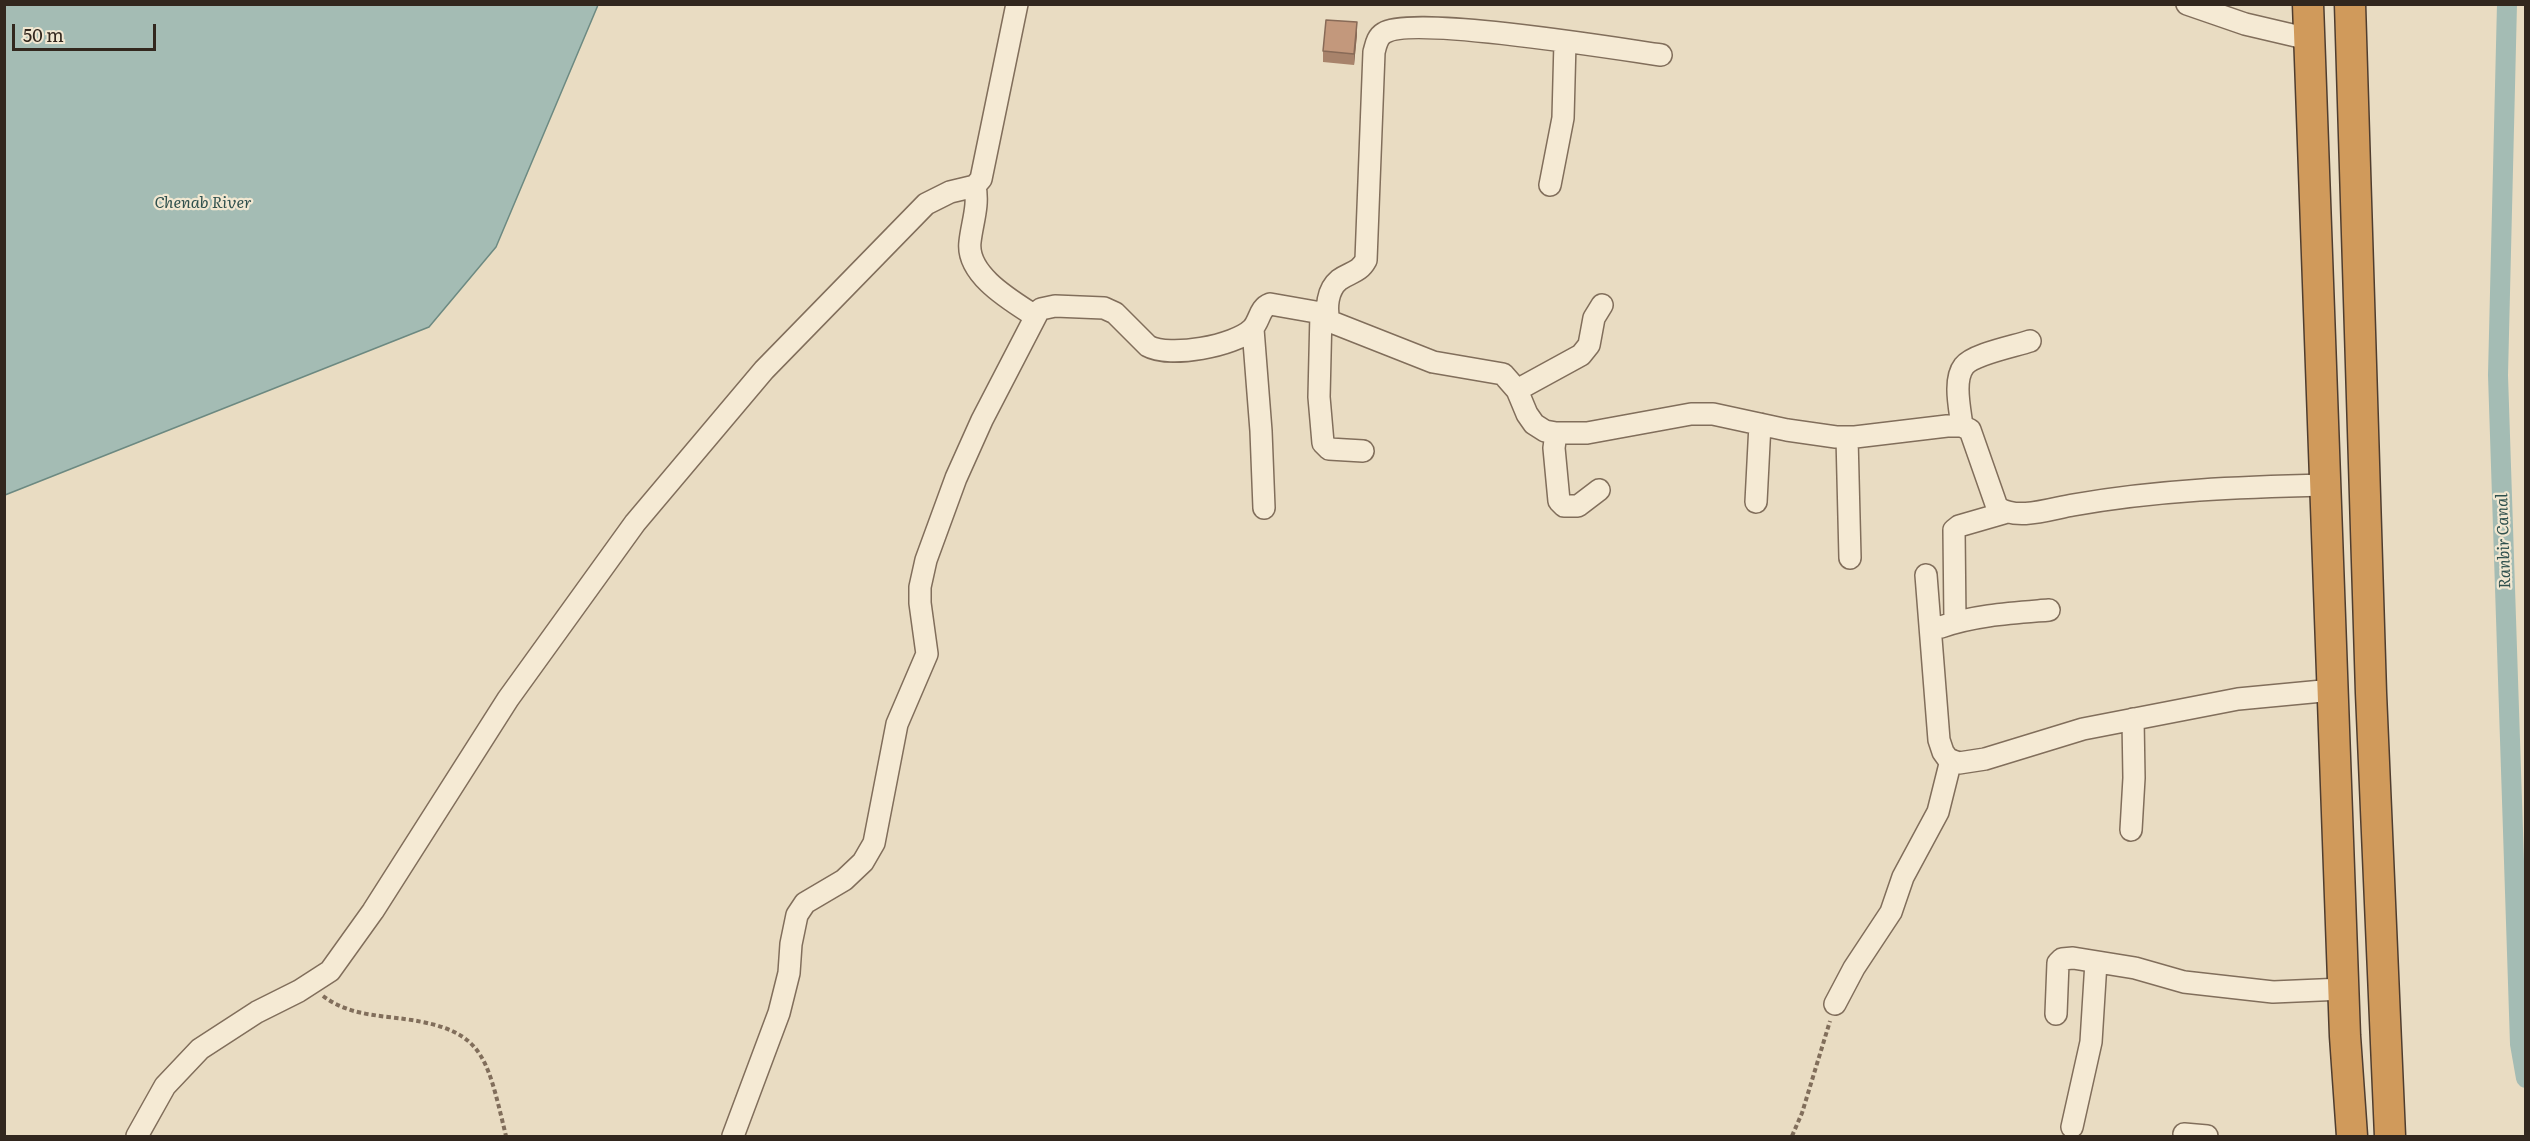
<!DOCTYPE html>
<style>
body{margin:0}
#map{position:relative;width:2530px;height:1141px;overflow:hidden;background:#e9dcc2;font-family:Literata,serif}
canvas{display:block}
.frame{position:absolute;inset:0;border:6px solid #32271e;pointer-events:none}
.scale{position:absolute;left:12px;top:24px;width:144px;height:27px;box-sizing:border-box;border:3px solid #32271e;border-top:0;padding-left:8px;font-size:18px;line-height:21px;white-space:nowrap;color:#32271e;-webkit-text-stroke:4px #f1e7d1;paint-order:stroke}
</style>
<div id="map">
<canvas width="2530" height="1141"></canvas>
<div class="frame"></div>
<div class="scale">50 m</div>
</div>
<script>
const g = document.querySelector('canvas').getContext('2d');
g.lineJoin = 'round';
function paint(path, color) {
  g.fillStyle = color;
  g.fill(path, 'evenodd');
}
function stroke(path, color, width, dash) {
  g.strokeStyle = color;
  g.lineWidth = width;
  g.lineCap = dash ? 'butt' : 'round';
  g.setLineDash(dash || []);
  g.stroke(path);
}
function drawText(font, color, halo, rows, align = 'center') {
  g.font = font + ' Literata,serif';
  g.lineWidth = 4.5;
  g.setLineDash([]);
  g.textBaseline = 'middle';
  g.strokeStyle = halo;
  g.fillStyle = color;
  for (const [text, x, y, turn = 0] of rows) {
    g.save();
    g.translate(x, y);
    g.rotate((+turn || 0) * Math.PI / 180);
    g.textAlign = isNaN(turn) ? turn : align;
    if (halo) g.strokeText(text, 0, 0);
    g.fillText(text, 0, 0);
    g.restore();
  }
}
const water = new Path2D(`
 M5,4H598V5L496,247L429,327L5,495Z`);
paint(water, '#a4bcb4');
stroke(water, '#6c8981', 1.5);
stroke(new Path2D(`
 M2507,4L2498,375L2520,1044L2526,1078`), '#a4bcb4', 20);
const minor = new Path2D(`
 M2187,4L2245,24L2309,39
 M1661,55C1618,49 1412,15 1384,33C1377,37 1376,45 1374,52L1366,260C1359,273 1350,272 1339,280C1327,290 1326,308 1329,321L1433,362L1503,374L1517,390L1527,414L1534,424L1545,431L1556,433H1587L1691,414H1713L1787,430L1836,437H1855L1947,426H1962L1970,430L1997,507C2017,521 2050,509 2073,505C2157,490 2241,487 2326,485
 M1550,185L1563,118L1565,42
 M975,186C979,206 972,223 970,242C966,275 1012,301 1035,316
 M1321,313L1319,397L1323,443L1329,449L1363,451
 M1253,329L1261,431L1264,508
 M1517,390L1581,355L1589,345L1594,318L1602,305
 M1962,426C1960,409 1953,380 1964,366C1973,354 2016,346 2030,341
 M1556,433L1554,448L1559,501L1564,506H1578L1599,490
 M1847,437L1850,558
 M1756,502L1760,424
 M1926,575L1939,740L1943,752L1948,759L1959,763L1985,759L2083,729L2238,699L2333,690
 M1955,622L1954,530L1959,526L2004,513
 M1941,627C1975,615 2013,613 2049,610
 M2131,830L2134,778L2133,719
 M1835,1004L1854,968L1891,912L1903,877L1938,812L1951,760
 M2056,1014L2058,963L2062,959L2073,958L2135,968L2184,982L2273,992L2343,989
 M2072,1127L2091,1042L2096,962
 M2184,1134L2207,1136
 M137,1136L165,1086L200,1049L257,1012L299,991L330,971L373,911L508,699L635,523L764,370L926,204L950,192L975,186L981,179L1017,4
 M733,1136L779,1013L789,973L791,944L797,915L805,903L844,880L863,862L874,843L897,724L927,654L920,603V587L926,560L956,478L982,420L1038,312L1041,309L1055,306L1104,308L1115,313L1148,346C1169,358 1235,346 1252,329C1260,321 1259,308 1270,304L1327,314`);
const highway = new Path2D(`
 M2308,4L2345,1036L2352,1136
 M2350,4L2371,693L2390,1136`);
stroke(minor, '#816e5b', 24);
stroke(highway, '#4f3d2f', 33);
stroke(new Path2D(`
 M323,996C343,1011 364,1014 388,1017C484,1027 485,1050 506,1136
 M1792,1136L1802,1113L1830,1021`), '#816e5b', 4, [4.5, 3]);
stroke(minor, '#f5ead4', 21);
stroke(highway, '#d09a5b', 30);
paint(new Path2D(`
 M1357,34L1354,65L1323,62V51Z`), '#a8836b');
paint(new Path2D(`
 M1357,22V34L1354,65V54Z`), '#886a57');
const building = new Path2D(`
 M1326,20L1357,22L1354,54L1323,51Z`);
paint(building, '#c3987c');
stroke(building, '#886a57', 1.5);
drawText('italic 16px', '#2f504d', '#f1e7d1', [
 ["Chenab River",203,203],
 ["Ranbir Canal",2504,541,-92]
]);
</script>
